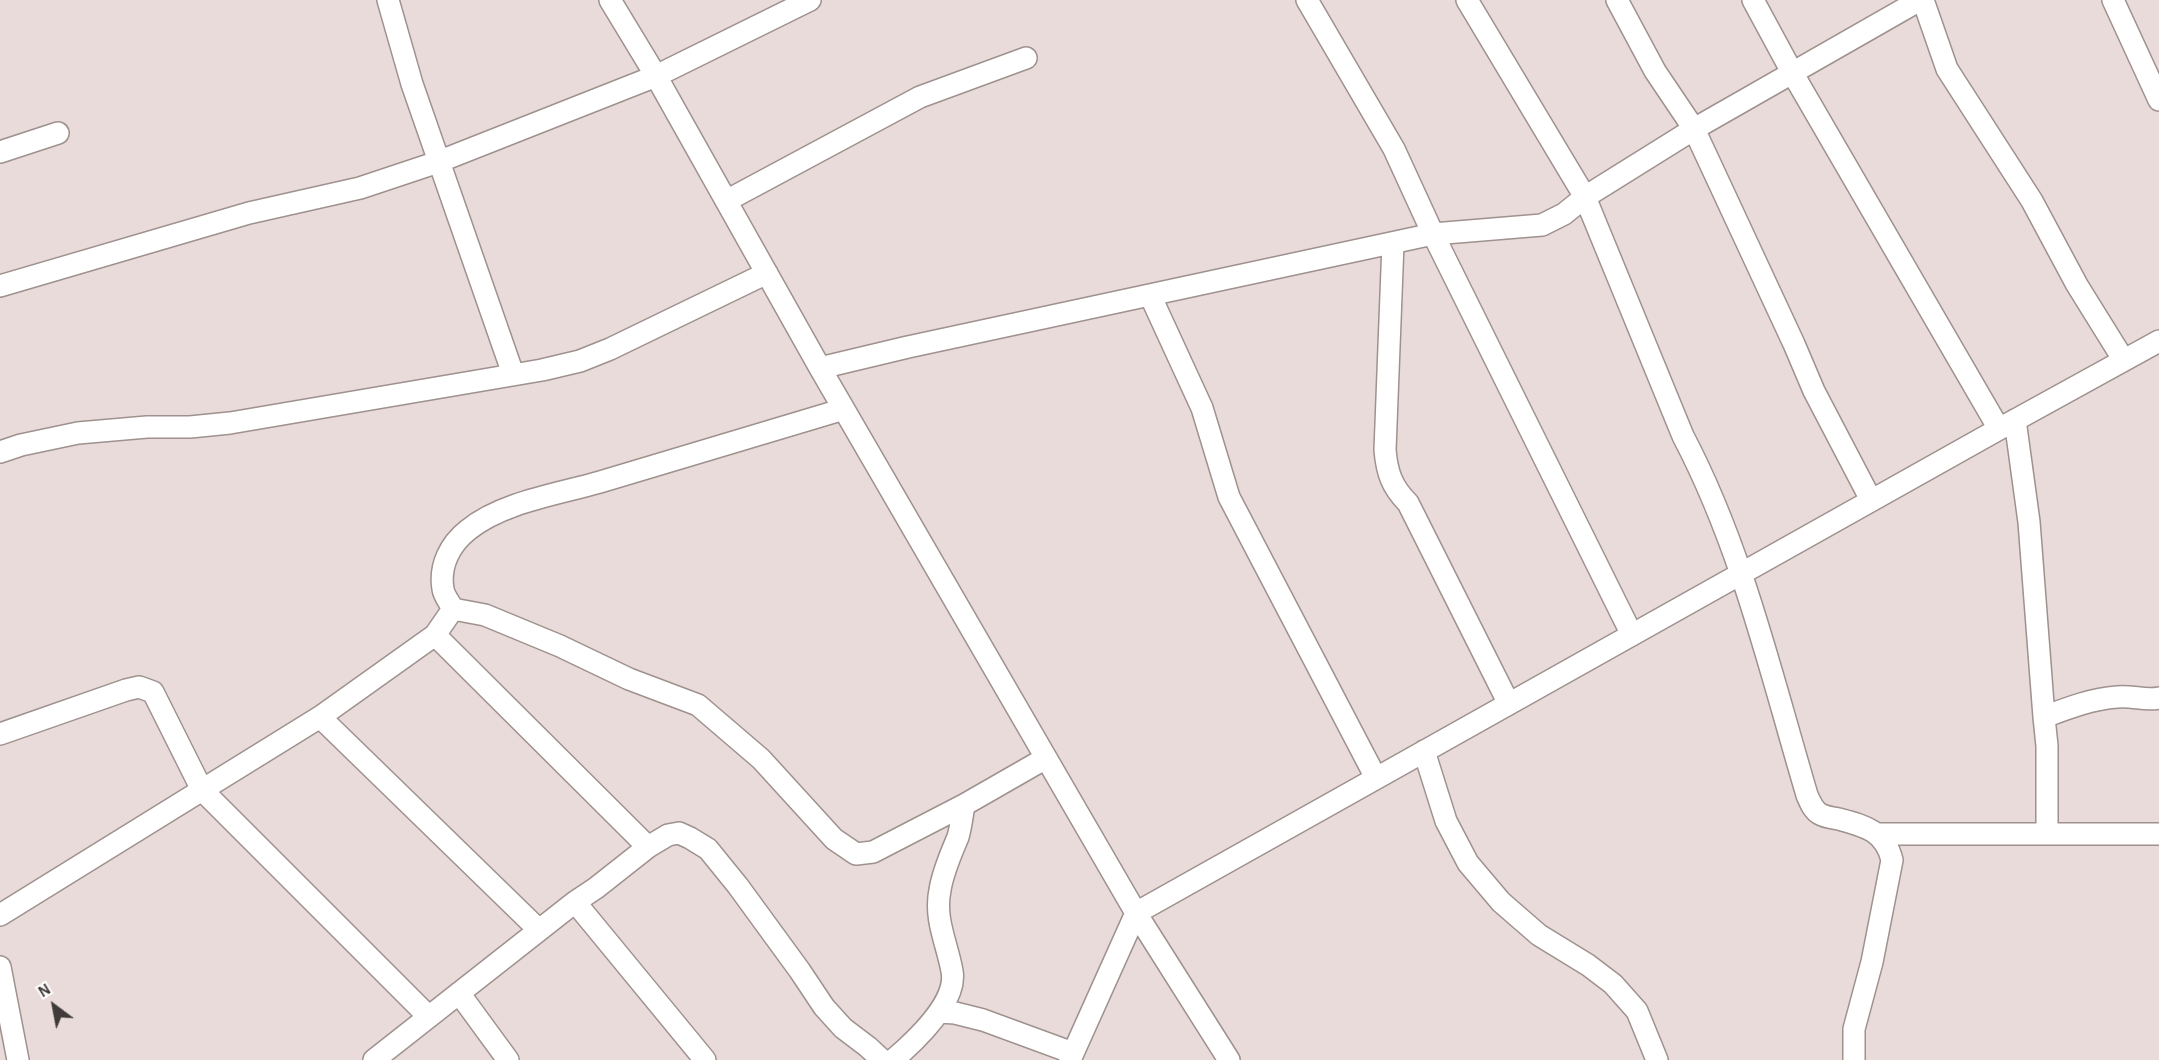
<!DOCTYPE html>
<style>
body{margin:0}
#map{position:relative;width:2159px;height:1060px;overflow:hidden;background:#e9dbd9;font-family:"Alegreya Sans",sans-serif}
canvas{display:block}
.north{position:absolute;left:24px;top:976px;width:60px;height:60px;-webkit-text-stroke:4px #fff;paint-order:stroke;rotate:328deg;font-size:16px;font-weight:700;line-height:24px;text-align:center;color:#403b3a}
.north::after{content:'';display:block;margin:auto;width:21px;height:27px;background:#403b3a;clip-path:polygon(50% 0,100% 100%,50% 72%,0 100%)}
</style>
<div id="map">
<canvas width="2159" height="1060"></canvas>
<div class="north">N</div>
</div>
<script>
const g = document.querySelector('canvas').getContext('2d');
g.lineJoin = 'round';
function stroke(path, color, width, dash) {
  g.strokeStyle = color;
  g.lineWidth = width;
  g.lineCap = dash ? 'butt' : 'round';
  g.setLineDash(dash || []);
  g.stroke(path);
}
const street = new Path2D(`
 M388,0L412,84L513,374
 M610,0L656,76L820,368L1136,913L1229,1060
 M1307,0L1394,149L1433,234L1632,635
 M1467,0L1585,197L1683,436C1742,548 1771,674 1807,795C1810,802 1813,810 1820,814C1825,817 1833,818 1839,819C1865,826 1885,831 1892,860L1872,962L1854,1029V1060
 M1617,0L1655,71L1694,129L1794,344L1814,391L1871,500
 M1753,0L1793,74L1999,429
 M1923,0L1947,69L2032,201L2077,285L2123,359
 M2113,0L2159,100
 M0,152L58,133
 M726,201L920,97L1026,58
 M1393,243L1385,450C1387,473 1392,487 1408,503L1509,704
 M0,286L249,213L360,188L438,162L656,76L810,0
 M1150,295L1202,408L1229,497L1376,778
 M820,368L908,347L1433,234L1542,225L1564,214L1585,197L1694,129L1920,0
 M2015,420L2029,522L2044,717L2047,746V834
 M0,452L21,445L78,433L147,427H190L230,423L542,370L580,361L610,349L767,273
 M453,609L485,615L560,646L629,679L698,705L761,759L834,839L856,854L873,852L964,805L1046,758
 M453,609C450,603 444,596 443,589C439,566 450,544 468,530C502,502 559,494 600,482C681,458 762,433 844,409
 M453,609L435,635L648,847
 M320,717L539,930
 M2044,717C2068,708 2091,699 2117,697C2131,695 2145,701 2159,698
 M0,734L126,690L139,687L153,692L202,790L428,1016
 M1424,751L1446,821L1468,863L1501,902L1539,935L1588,965L1613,984L1637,1011L1657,1060
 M1879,834H2159
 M575,902L705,1060
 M0,915L320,717L435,635
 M0,967L18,1060
 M459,993L508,1060
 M939,1012L955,1013L983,1020L1073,1053
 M374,1060L575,902L596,888L648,847L668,835L679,833L690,838L708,849L738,886L800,971L824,1007L843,1028L868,1047L882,1060
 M893,1060C914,1042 958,1002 952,971C947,943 934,919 940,890C943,871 951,854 958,837C961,827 962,816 964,805
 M1070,1060L1136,913L1999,429L2159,341`);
stroke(street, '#9e918e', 24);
stroke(street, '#fff', 21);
</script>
